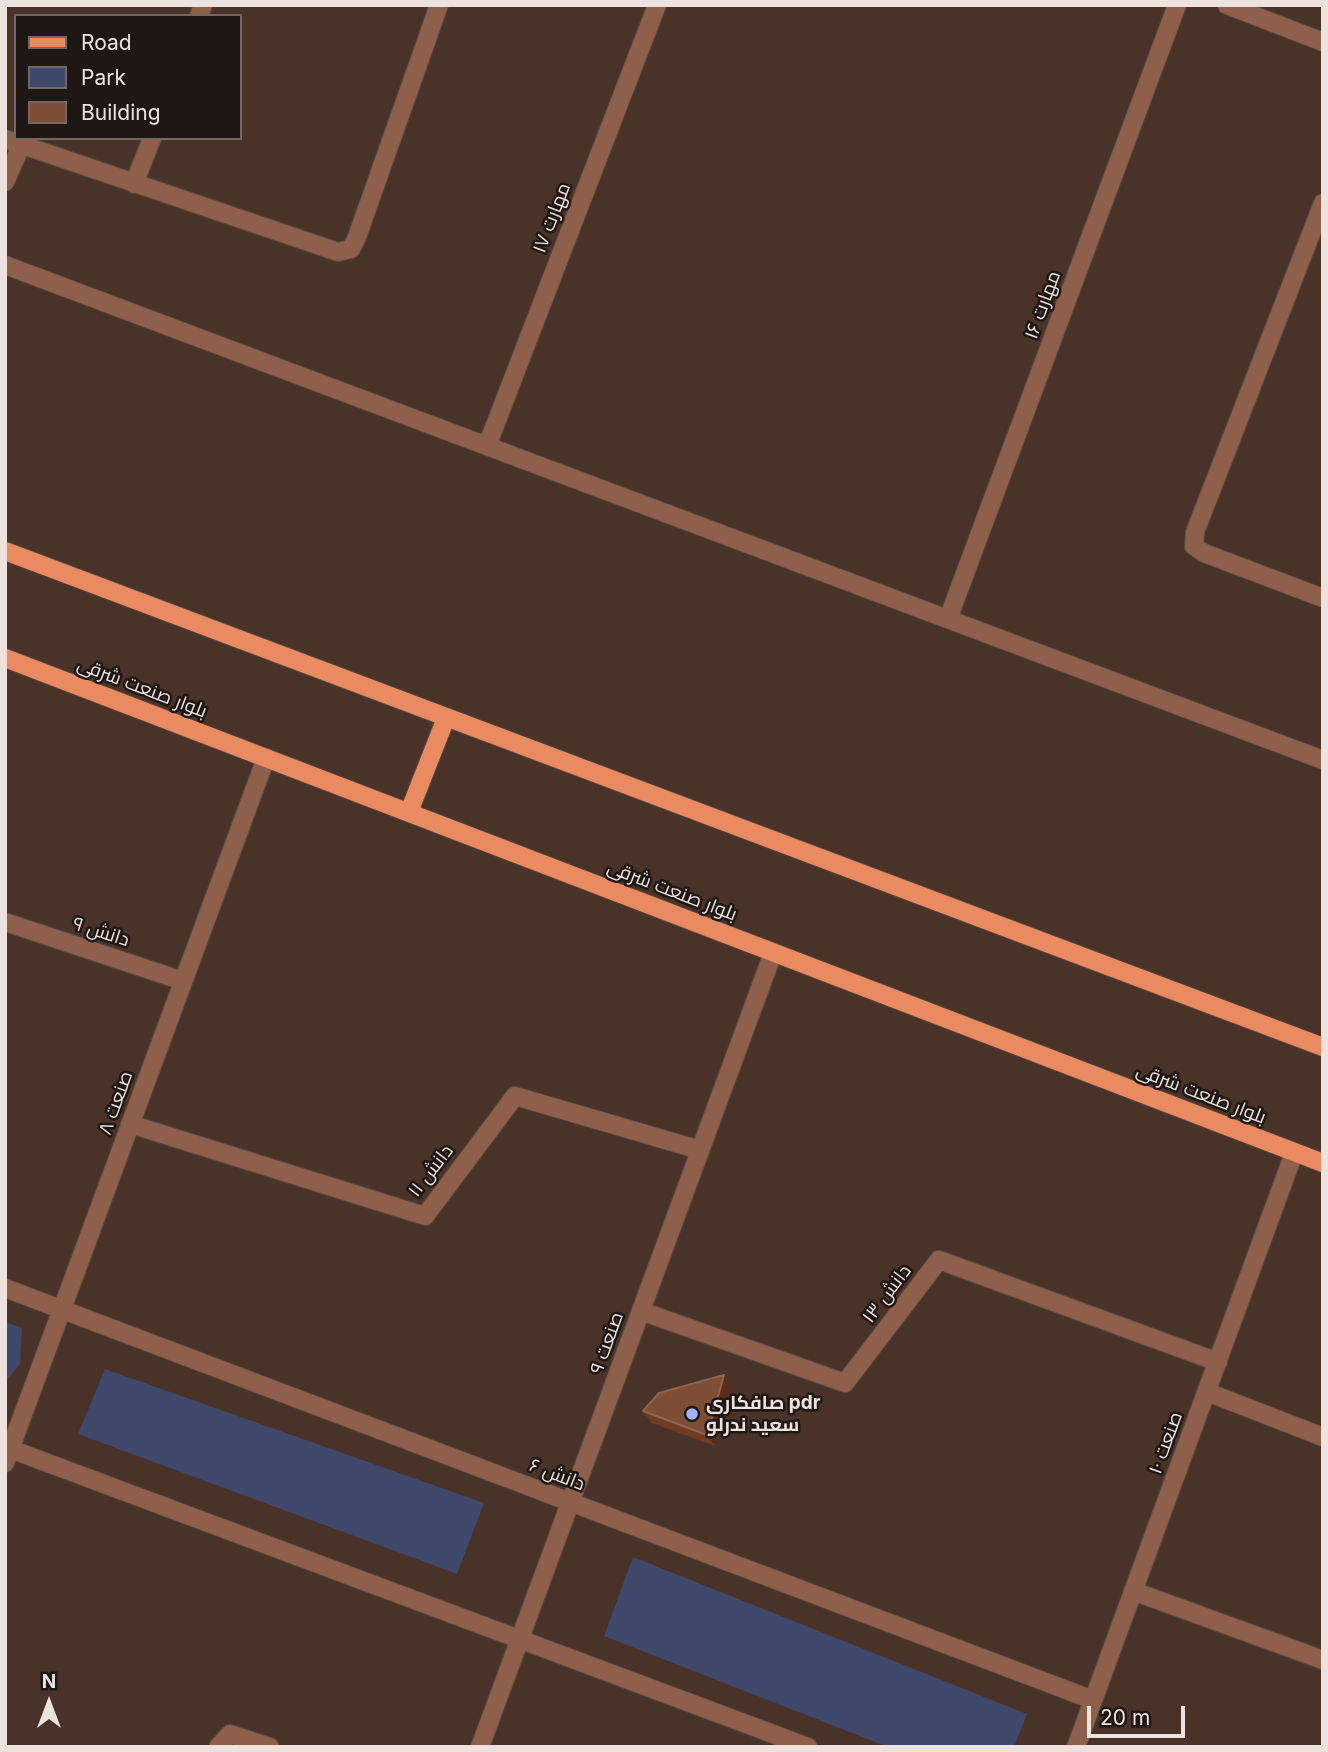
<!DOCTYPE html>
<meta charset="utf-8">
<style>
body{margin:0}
#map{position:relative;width:1328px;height:1752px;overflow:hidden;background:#3d2c25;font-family:Inter,sans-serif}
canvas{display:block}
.frame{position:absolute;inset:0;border:7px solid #eee2de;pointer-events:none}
.legend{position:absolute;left:14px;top:14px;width:228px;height:126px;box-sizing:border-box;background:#1e1713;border:2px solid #716864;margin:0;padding:9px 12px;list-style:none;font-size:21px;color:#eee2de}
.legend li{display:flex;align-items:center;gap:14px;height:35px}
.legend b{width:35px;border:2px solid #716864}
.north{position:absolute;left:14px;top:1668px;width:70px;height:70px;-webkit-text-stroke:5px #1e1713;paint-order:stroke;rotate:0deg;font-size:19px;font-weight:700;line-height:28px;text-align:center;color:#eee2de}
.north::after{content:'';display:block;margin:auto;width:24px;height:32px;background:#eee2de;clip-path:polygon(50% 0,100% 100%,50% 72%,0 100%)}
.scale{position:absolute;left:1087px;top:1706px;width:98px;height:32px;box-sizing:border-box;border:4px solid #eee2de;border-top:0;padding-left:9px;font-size:21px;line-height:24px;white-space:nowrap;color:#eee2de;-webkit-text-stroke:5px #1e1713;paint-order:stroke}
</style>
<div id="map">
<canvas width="1328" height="1752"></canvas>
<div class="frame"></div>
<ul class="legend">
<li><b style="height:9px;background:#e98a61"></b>Road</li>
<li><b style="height:19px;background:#3f476b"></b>Park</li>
<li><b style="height:19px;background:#7e4d35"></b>Building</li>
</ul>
<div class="north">N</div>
<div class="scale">20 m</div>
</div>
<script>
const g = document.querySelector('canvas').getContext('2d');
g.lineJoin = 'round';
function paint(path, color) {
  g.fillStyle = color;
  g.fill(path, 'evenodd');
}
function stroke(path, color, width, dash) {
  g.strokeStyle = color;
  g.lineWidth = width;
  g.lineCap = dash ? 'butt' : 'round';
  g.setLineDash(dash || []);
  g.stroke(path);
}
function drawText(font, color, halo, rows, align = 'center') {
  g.font = font + ' Inter,Cairo,sans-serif';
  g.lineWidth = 5;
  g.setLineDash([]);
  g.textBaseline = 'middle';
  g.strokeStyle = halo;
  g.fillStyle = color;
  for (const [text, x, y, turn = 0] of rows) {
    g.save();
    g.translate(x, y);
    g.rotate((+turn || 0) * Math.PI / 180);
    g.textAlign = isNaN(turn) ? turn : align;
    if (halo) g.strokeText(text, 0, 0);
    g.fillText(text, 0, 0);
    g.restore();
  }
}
paint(new Path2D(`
 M5,5H1323V1747H5ZM16,16H240V138H16Z`), '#493228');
paint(new Path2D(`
 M5,1322L22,1328L20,1364L5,1382Z
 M105,1369L484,1503L457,1574L78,1434Z
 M633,1557L1027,1714L1014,1747H888L604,1636Z`), '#3f476b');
const minor = new Path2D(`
 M1227,5L1323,42
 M199,16L203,5
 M5,139L338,252L351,249L357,237L439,5
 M5,182L21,146
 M134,184L152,138
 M1323,203L1195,532L1194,546L1204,553L1323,598
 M5,265L1323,760
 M487,446L657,5
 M948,619L1177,5
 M5,922L183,981
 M130,1124L425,1216L515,1096L700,1150
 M5,1288L1093,1700
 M641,1311L845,1383L939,1260L1218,1362
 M1207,1392L1323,1437
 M5,1447L808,1747
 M5,1463L266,758
 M1133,1591L1323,1660
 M218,1747L230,1734L270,1747
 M480,1747L773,953
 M1076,1747L1294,1153`);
const major = new Path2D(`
 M5,551L1323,1047
 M5,658L1323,1163
 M409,812L446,718`);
stroke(minor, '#594943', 20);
stroke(major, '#594943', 20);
stroke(minor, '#8e5f4b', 18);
stroke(major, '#e98a61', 18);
paint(new Path2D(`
 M724,1375L732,1387L715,1446L652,1423L643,1411Z`), '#703b20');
paint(new Path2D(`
 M724,1375L732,1387L715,1446L707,1435Z`), '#562d1a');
const building = new Path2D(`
 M724,1375L707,1435L643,1411L659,1393Z`);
paint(building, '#7e4d35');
stroke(building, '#90644f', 2);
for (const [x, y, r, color] of [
 [692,1414,7,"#a2b2fd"]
]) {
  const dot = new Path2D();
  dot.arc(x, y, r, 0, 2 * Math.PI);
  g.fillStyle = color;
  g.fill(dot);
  stroke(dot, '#1e1713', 2.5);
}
drawText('19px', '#eee2de', '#1e1713', [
 ["مهارت ۱۷",552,218,-69],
 ["مهارت ۱۶",1043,305,-70],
 ["بلوار صنعت شرقی",142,688,21],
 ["بلوار صنعت شرقی",672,891,21],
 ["دانش ۹",101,932,18],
 ["بلوار صنعت شرقی",1201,1094,21],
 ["صنعت ۸",116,1103,-70],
 ["دانش ۱۱",431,1171,-52],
 ["دانش ۱۳",887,1294,-53],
 ["صنعت ۹",607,1343,-70],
 ["صنعت ۱۰",1166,1443,-70],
 ["دانش ۶",557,1475,21]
]);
drawText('bold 19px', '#eee2de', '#1e1713', [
 ["صافکاری pdr",706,1403],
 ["سعید ندرلو",706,1425]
], 'left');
</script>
